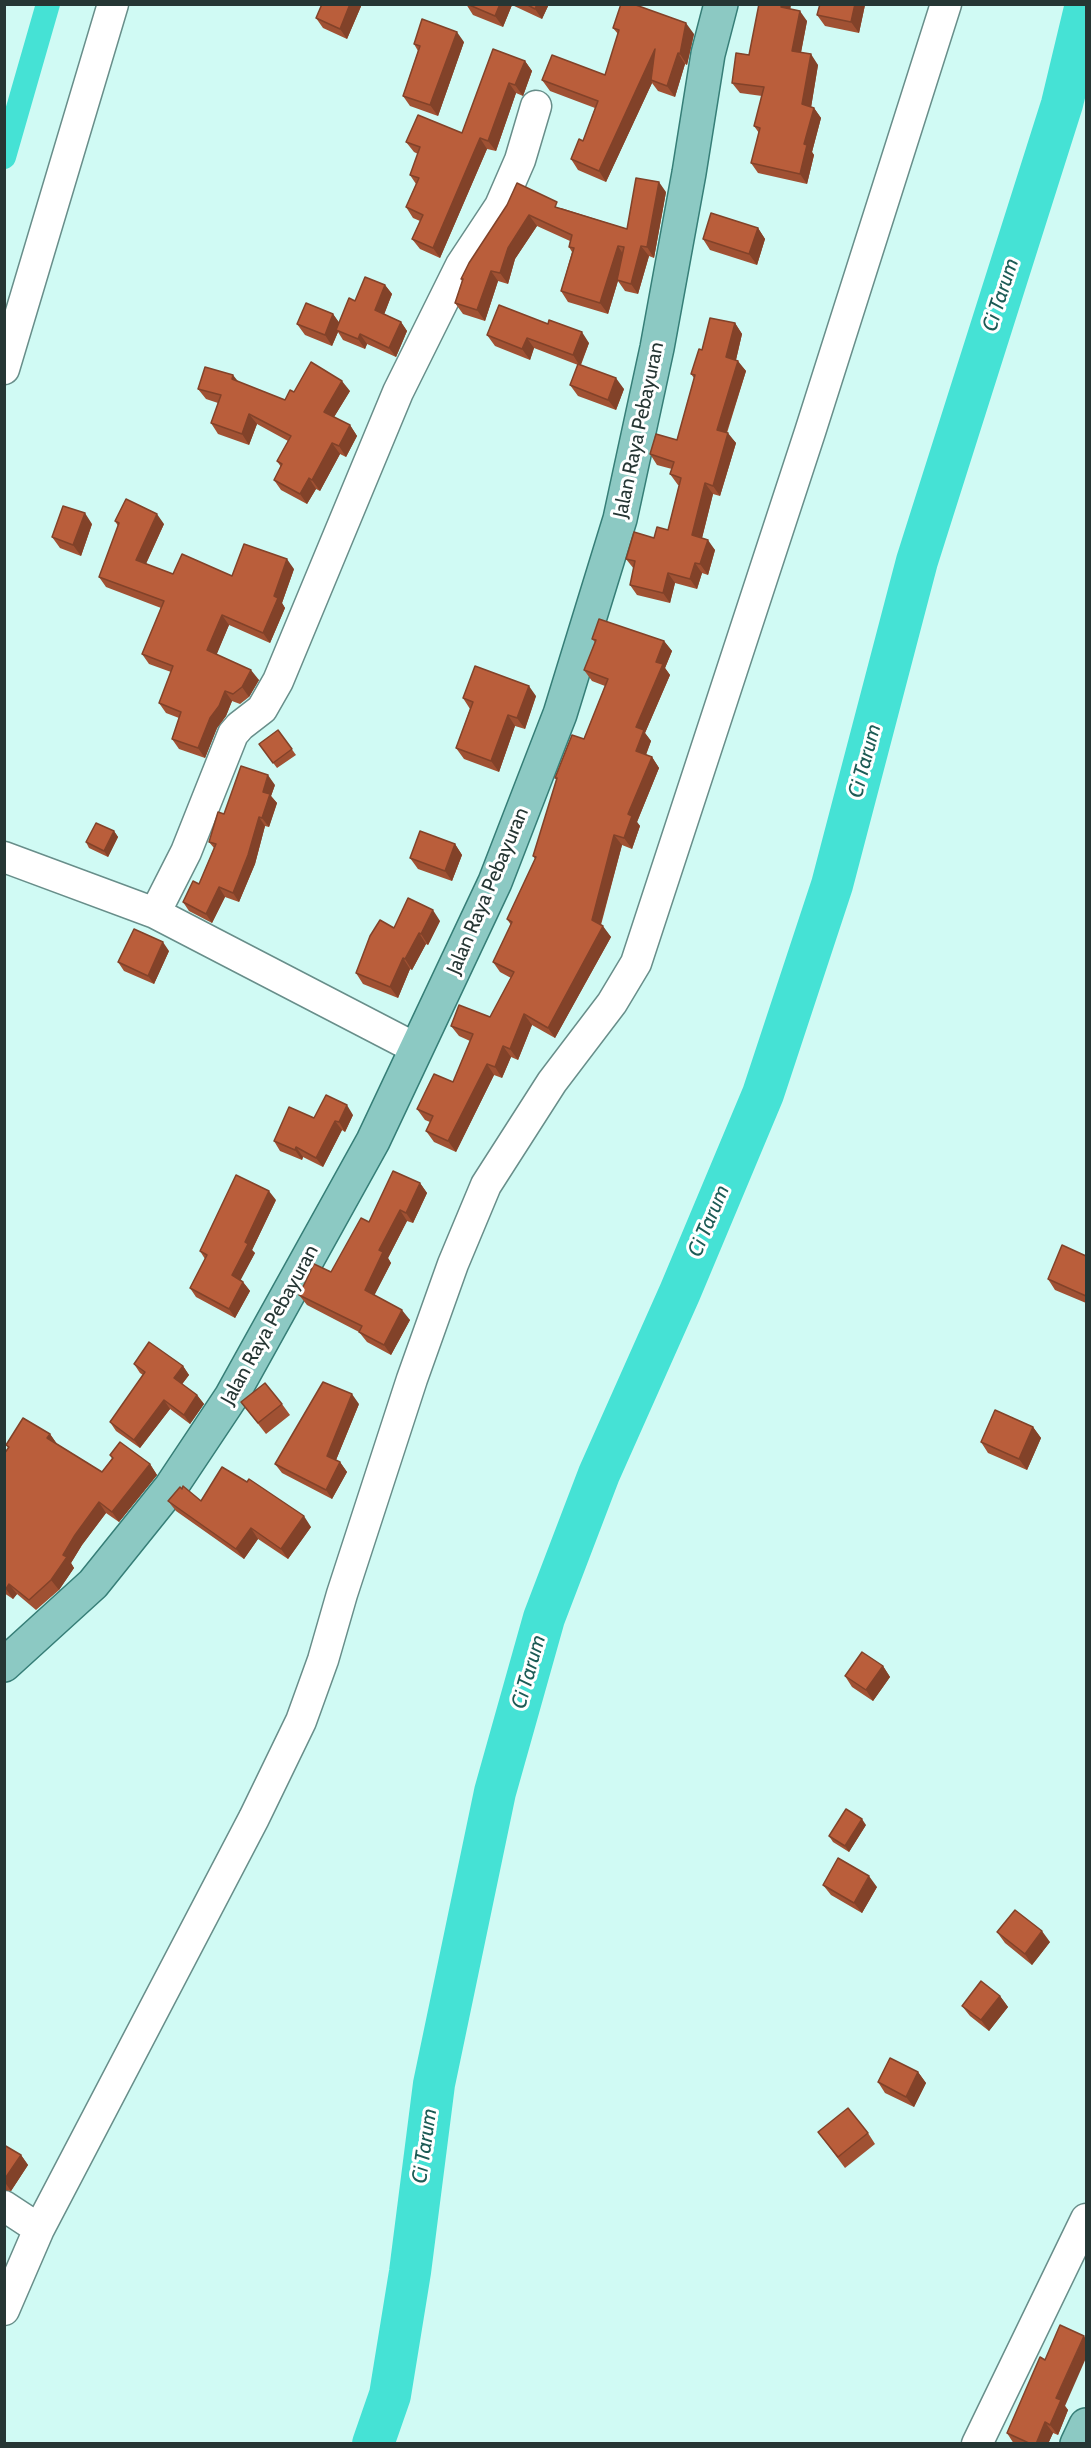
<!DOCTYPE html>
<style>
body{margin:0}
#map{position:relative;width:1091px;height:2448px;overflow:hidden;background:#d0faf4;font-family:Cabin,sans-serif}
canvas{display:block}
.frame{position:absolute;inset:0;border:6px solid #263634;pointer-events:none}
</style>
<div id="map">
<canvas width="1091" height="2448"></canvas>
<div class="frame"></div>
</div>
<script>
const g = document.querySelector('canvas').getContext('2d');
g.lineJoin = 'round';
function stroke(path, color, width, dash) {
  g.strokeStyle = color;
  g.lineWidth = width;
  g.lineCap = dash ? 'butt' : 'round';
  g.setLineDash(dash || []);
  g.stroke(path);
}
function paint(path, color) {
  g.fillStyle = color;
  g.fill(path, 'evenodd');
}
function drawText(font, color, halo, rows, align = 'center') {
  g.font = font + ' Cabin,sans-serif';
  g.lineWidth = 6;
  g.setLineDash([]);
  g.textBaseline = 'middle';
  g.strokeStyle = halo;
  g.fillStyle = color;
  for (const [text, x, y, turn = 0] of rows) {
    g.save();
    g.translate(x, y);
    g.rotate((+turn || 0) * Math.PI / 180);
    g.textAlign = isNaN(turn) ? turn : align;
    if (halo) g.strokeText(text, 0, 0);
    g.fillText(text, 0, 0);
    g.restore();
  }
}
stroke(new Path2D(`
 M4,157L48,4`), '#45e2d5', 24);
stroke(new Path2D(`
 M373,2444L390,2395L410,2272L434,2084L495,1792L544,1618L599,1474L680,1292L763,1094L832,885L917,561L1062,104L1086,4`), '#45e2d5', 42);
const minor = new Path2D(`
 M4,369L113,4
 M4,857L155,913L417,1049
 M155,913L186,852L233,734L240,726L262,709L278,681L398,392L461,265L500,206L520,160L536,106
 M4,2206L39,2229
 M4,2310L39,2229L254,1818L301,1721L323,1660L342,1594L412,1379L453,1264L486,1185L552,1082L612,1003L636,963L810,432L946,4
 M977,2444L1086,2219`);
const major = new Path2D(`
 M4,1665L93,1584L171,1487L231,1397L373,1141L495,882L560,714L620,519L657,348L689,173L708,54L721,4
 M1077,2444L1086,2425`);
stroke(minor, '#688e8a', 33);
stroke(major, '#367e77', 36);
stroke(minor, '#fff', 30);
stroke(major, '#8cc9c3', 33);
paint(new Path2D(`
 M322,4H362L347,39L323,28L316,18Z
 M466,4H549L542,19L512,5L503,27L473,15Z
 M759,4H791L790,9L807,21L801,53L818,65L811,107L814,108L821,118L812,152L814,155L807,184L758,173L751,163L759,133L754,126L762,96L740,93L732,83L749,55Z
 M865,5L859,33L825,26L817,15Z
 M613,28L694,34L687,65L685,64L675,97L658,91L652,83L606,182L578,170L571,159L583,141L595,108L550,91L542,80L605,75L618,34Z
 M464,42L438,116L410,106L403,96L418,51L414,44Z
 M525,61L532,71L523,96L516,93L496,151L487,149L440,258L420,249L412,239L420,221L413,218L406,207L416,184L410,175L418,154L414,152L406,142L462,133Z
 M666,192L654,258L649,256L638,294L625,291L618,281L608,314L568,302L561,291L572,252L569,247L570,241L537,226L515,259L508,284L498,281L485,321L463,314L455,303L462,281L461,279L507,205L561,208L627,229Z
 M758,228L765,239L757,265L710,250L703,239Z
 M385,285L392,294L384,314L401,322L407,331L396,357L367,344L365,349L343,340L338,332L332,346L305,335L297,324L333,314L339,323L355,301Z
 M499,305L589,343L581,365L624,389L616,410L578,396L570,385L578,365L534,348L530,360L495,346L487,335Z
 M735,323L742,334L736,360L746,371L727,433L736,443L720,496L713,494L702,538L715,550L708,575L702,573L697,589L675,583L670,603L637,595L630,585L634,569L626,559L654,538L668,530L679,485H678L670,474L672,469L657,465L650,454L677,440L694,378L691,374L702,350Z
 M238,382L285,400L294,392L350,391L334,417L350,425L357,436L346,457L340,454L320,491L316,489L307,504L281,490L274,480L281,467L277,461L288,441L257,424L249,445L218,434L211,423L218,403L206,399L198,389Z
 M115,521L164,524L146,564L173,574L232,576L294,569L282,603L285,608L270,643L229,625L216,655L259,680L249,697L240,704L232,701L226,716L217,728L205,758L179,749L172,739L179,718L166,713L159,703L171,672L149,664L142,654L161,608L106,587L99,577L118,526Z
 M92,524L81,556L60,548L52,537Z
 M592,639L664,641L672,651L665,668L670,675L645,733L651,741L646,755L652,757L659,768L637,822L640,826L632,849L622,845L601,925L611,937L555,1038L532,1025L518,1060L511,1057L502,1078L494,1075L456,1152L434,1142L426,1131L430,1122L425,1120L417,1109L453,1082L470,1041L459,1036L451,1026L490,1017L511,978L500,972L493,962L511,925L507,919L535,859L533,856L557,780L555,778L584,739L605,686L592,681L584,670L595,642Z
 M536,696L525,729L515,726L499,772L464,759L456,748L470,709L463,698Z
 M278,730L296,755L277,768L259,744Z
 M275,785L271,796L277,803L269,827L265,826L255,864L239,902L225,897L212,923L189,911L183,902L199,884L214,848L209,842Z
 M114,831L118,837L108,857L89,848L86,842Z
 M455,844L462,855L452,881L418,869L410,858Z
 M440,921L428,945L426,944L412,970L410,969L398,998L363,984L356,973L394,928Z
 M169,951L154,984L124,971L118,962Z
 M353,1115L345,1132L342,1130L323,1167L303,1157L302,1160L280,1151L274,1141L314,1118Z
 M420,1183L427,1193L413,1223L407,1221L388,1258L391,1263L374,1295L410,1320L391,1355L367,1342L359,1332L307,1305L299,1295L331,1272L369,1222Z
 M276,1200L252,1250L255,1253L240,1280L243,1282L250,1291L235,1318L196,1297L190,1288L205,1259L200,1251Z
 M1086,1256V1303L1055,1290L1048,1279Z
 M134,1364L183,1366L189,1375L182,1384L197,1395L204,1404L190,1424L170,1409L140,1448L116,1431L110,1422L143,1375L140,1373Z
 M241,1402L282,1404L290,1415L266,1434Z
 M359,1404L336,1460L340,1462L347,1472L332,1499L282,1473L275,1464Z
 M1033,1427L1041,1438L1027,1470L988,1453L981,1442Z
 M50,1434L57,1444L102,1472L112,1458L110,1455L150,1464L157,1475L119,1522L106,1513L82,1545L71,1563L74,1568L59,1590L36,1610L17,1594L13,1599L4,1593V1454L8,1448L6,1445Z
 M168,1501H201L311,1527L288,1559L258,1539L244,1559L176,1511Z
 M883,1666L890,1677L873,1701L852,1687L845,1676Z
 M866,1825L849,1852L833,1842L829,1836Z
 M823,1885L877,1887L862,1913L831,1895Z
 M997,1932L1050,1942L1032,1965L1005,1943Z
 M1000,1996L1008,2007L989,2031L970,2016L962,2006Z
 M918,2072L926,2083L914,2107L885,2093L878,2082Z
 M818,2132L868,2133L875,2144L845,2168Z
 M4,2145L21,2155L28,2165L11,2191L4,2190Z
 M1065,2406L1068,2410L1058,2435L1053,2433L1048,2444H1014L1007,2433Z`), '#a05133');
paint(new Path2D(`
 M350,4H362L347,39L340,29Z
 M500,4H512V5L503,27L495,16Z
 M537,4H549L542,19L535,9Z
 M782,4H791L789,18L781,7Z
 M855,4L865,5L859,33L851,22Z
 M800,11L807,21L799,62L792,51Z
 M686,23L694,34L687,65L680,54Z
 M457,32L464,42L438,116L430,105Z
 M655,49L651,80L652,83L606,182L599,171Z
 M678,53L685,64L675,97L667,86Z
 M811,54L818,65L810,114L802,104Z
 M525,61L532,71L523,96L515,85Z
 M509,83L516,93L496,151L488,141Z
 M814,108L821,118L812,152L814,155L807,184L800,174L804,144Z
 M480,138L487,149L440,258L433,248Z
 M659,182L666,192L654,258L647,247Z
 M529,215L537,226L515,259L508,284L500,273L508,248Z
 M758,228L765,239L757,265L749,254Z
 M618,246L625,257L608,314L600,303Z
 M641,246L649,256L638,294L631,284Z
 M491,271L498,281L485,321L477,310Z
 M385,285L392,294L382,320L375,310Z
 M333,314L341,325L336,330L338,332L332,346L325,335Z
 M401,322L407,331L396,357L389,348Z
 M735,323L742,334L734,368L726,357Z
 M582,332L589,343L580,366L573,355Z
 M360,334L367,344L365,349L358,339Z
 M527,338L534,348L530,360L522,349Z
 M738,361L746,371L724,440L717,430Z
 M233,375L241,385L232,379Z
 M616,378L624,389L616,410L608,400Z
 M342,381L350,391L331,422L324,412Z
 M249,414L257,424L249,445L242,434Z
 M350,425L357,436L346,457L339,446Z
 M728,433L736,443L720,496L713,486Z
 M332,443L340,454L320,491L312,480Z
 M309,478L316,489L307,504L300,494Z
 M705,483L713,494L700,546L692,535Z
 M85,513L92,524L81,556L73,545Z
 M157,514L164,524L143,570L136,560Z
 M708,540L715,550L708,575L700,564Z
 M287,559L294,569L282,603L285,608L270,643L263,633L274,596Z
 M695,563L702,573L697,589L690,579Z
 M668,573L675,583L670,603L663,593Z
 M222,615L229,625L214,661L207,650Z
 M664,641L672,651L665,668L670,675L645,733L651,741L643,762L636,751V727L656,662Z
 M251,670L259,680L249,697L242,687Z
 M529,686L536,696L525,729L517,718Z
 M225,691L232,701L226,716L217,728L205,758L198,748L210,718Z
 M508,715L515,726L499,772L491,761Z
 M652,757L659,768L637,822L640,826L632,849L624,838L628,814Z
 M268,775L275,785L271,796L277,803L269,827L262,818L263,792Z
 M259,817L265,826L255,864L239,902L233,893Z
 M114,831L118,837L108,857L104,851Z
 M614,835L622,845L599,930L592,920Z
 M455,844L462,855L452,881L445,871Z
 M219,887L225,897L212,923L206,914Z
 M433,910L440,921L428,945L421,934Z
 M603,926L611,937L555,1038L548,1028Z
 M419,933L426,944L412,970L405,959Z
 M163,942L169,951L154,984L148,976Z
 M403,958L410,969L398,998L390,987Z
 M524,1014L532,1025L518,1060L510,1049Z
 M503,1046L511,1057L502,1078L495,1067Z
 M487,1064L494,1075L456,1152L448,1141Z
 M347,1105L353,1115L345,1132L339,1122Z
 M335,1121L342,1130L323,1167L316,1158Z
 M296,1147L303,1157L302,1160L295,1150Z
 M420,1183L427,1193L413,1223L406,1213Z
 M269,1191L276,1200L252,1250L255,1253L238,1285L232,1275L245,1242Z
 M400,1210L407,1221L388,1258L391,1263L372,1300L365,1290L379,1250Z
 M243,1282L250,1291L235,1318L229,1309Z
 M402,1310L410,1320L391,1355L384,1345Z
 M183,1366L189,1375L180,1387L174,1378Z
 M352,1394L359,1404L334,1465L327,1456Z
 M197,1395L204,1404L190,1424L184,1415Z
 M164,1400L170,1409L140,1448L134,1440Z
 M1033,1427L1041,1438L1027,1470L1019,1459Z
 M50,1434L57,1444L47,1438Z
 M340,1462L347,1472L332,1499L326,1490Z
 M150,1464L157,1475L119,1522L112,1512Z
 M99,1502L106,1513L82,1545L71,1563L74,1568L59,1590L51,1580L63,1555L75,1535Z
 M304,1516L311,1527L288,1559L281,1549Z
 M251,1528L258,1539L244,1559L236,1549Z
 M9,1584L17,1594L13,1599L6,1589Z
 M883,1666L890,1677L873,1701L866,1690Z
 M862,1819L866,1825L849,1852L845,1846Z
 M869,1876L877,1887L862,1913L854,1903Z
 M1042,1931L1050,1942L1032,1965L1025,1954Z
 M1000,1996L1008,2007L989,2031L981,2020Z
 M918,2072L926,2083L914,2107L906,2097Z
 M21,2155L28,2165L11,2191L4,2181Z
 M1084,2336L1086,2339V2358L1065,2406L1068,2410L1058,2435L1050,2425L1056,2398Z
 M1045,2422L1053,2433L1048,2444H1036Z`), '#824229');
const building = new Path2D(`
 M322,4H350L340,29L316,18Z
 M467,4H500L495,16Z
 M526,4H537L535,9Z
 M621,4H633L686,23L680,54L678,53L667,86L651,80L655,49L599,171L571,159L579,139L583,141L598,101L542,80L552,55L605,75L619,30L613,28Z
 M759,4H782L781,7L800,11L792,51L811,54L802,104L814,108L804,144L807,145L800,174L751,163L760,128L754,126L764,87L732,83L736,53L749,55Z
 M820,4H855L851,22L817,15Z
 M422,19L457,32L430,105L403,96L420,46L414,44Z
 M493,49L525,61L515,85L509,83L488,141L480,138L433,248L412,239L423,215L406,207L419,178L410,175L420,147L406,142L418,115L462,133Z
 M636,178L659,182L647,247L641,246L631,284L617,280L624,247L618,246L600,303L561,291L574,248L569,247L572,235L529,215L508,248L500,273L491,271L477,310L455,303L463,279H461L469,263L507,205L517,183L557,202L555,207L627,229Z
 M711,213L758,228L749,254L703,239Z
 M365,277L385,285L375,310L401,322L389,348L360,334L358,339L336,330L349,298L355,301Z
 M306,303L333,314L325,335L297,324Z
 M499,305L548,324L549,320L582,332L573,355L527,338L522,349L487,335Z
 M710,318L735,323L726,357L738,361L717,430L728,433L713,486L705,483L692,535L708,540L700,564L695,563L690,579L668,573L663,593L630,585L635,561L626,559L634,532L654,538L657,527L668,530L681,478L670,474L674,462L650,454L656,434L677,440L695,375L691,374L699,349L702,350Z
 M311,362L342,381L324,412L350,425L339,446L332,443L312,480L309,478L300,494L274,480L282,464L277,461L291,436L249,414L242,434L211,423L221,395L198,389L205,367L233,375L232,379L285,400L290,390L294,392Z
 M578,364L616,378L608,400L570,385Z
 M126,499L157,514L136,560L173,574L182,554L232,576L244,544L287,559L274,596L278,598L263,633L222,615L207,650L251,670L242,687L233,694L225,691L219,706L210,718L198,748L172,739L181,712L159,703L173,666L142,654L164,601L99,577L119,523L115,521Z
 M63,506L85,513L73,545L52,537Z
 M599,619L664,641L656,662L663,664L636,727L644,730L636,751L652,757L628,814L632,816L624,838L614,835L592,920L603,926L548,1028L524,1014L510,1049L503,1046L495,1067L487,1064L448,1141L426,1131L433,1116L417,1109L434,1074L453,1082L473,1034L451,1026L459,1005L490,1017L514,972L493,962L512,922L507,919L536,857L533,856L557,778H555L572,735L584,739L608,679L584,670L596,640L592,639Z
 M475,666L529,686L517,718L508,715L491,761L456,748L473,702L463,698Z
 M278,730L292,749L273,763L259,744Z
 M241,766L268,775L263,792L270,794L262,818L259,817L248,855L233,893L219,887L206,914L183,902L193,881L199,884L216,844L209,842L218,812L224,814Z
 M96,823L114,831L104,851L86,842Z
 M420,831L455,844L445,871L410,858Z
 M408,898L433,910L421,934L419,933L405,959L403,958L390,987L356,973L370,936L380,920L394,928Z
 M134,929L163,942L148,976L118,962Z
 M326,1095L347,1105L339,1122L335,1121L316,1158L296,1147L295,1150L274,1141L289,1107L314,1118Z
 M393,1171L420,1183L406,1213L400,1210L379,1250L383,1252L365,1290L402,1310L384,1345L359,1332L362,1326L299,1295L314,1264L331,1272L361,1218L369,1222Z
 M236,1175L269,1191L245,1242L248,1244L232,1275L243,1282L229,1309L190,1288L207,1255L200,1251Z
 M1062,1245L1086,1256V1296L1048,1279Z
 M149,1342L183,1366L174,1378L197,1395L184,1415L164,1400L134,1440L110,1422L145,1372L134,1364Z
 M323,1382L352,1394L327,1456L340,1462L326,1490L275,1464Z
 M265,1383L282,1404L258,1423L241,1402Z
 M995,1410L1033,1427L1019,1459L981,1442Z
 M23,1418L50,1434L47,1438L102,1472L113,1458L110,1455L120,1442L150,1464L112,1512L99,1502L75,1535L63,1555L67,1557L51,1580L29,1600L9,1584L6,1589L4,1588V1454L9,1447L6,1445Z
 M222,1467L247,1482L249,1479L304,1516L281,1549L251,1528L236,1549L168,1501L180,1487L182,1489L183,1486L201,1501Z
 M862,1652L883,1666L866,1690L845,1676Z
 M846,1809L862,1819L845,1846L829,1836Z
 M838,1858L869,1876L854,1903L823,1885Z
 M1015,1910L1042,1931L1025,1954L997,1932Z
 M981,1981L1000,1996L981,2020L962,2006Z
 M890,2058L918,2072L906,2097L878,2082Z
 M848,2108L868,2133L838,2157L818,2132Z
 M4,2145L21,2155L4,2180Z
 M1060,2325L1084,2336L1056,2398L1061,2400L1050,2425L1045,2422L1036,2444H1031L1007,2433L1040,2357L1045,2360Z`);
paint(building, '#ba5e3b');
stroke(building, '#824229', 1.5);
drawText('20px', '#263634', '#fff', [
 ["Jalan Raya Pebayuran",639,430,-78],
 ["Jalan Raya Pebayuran",488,891,-67],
 ["Jalan Raya Pebayuran",270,1325,-61]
]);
drawText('italic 21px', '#1c5b55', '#fff', [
 ["Ci Tarum",1001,295,-72],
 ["Ci Tarum",865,761,-75],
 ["Ci Tarum",709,1221,-67],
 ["Ci Tarum",529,1672,-74],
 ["Ci Tarum",425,2146,-82]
]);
</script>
